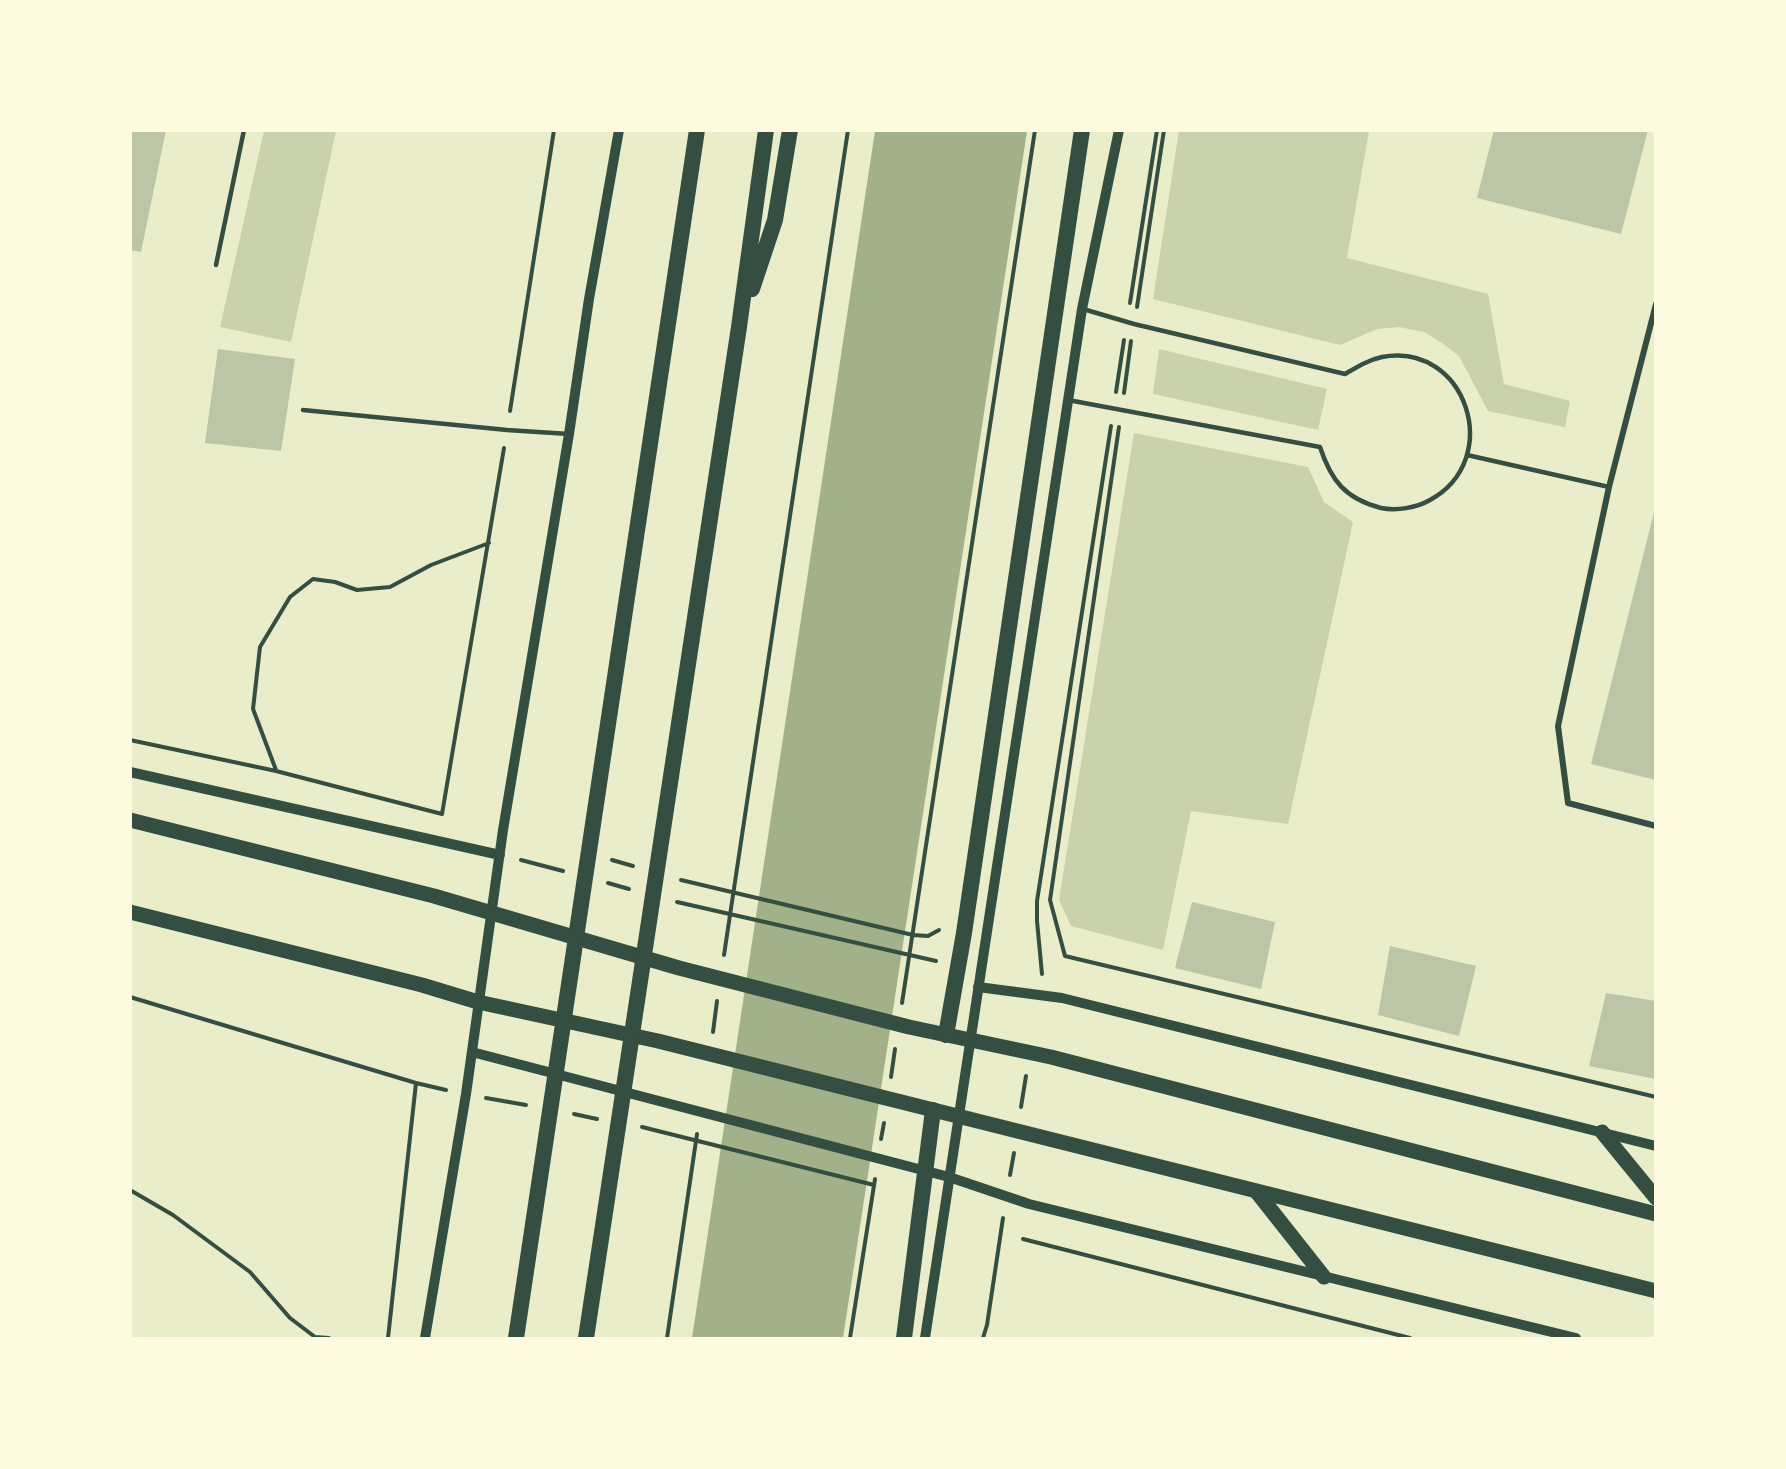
<!DOCTYPE html>
<style>
body{margin:0}
#map{position:relative;width:1786px;height:1469px;overflow:hidden;background:#e9edc9;font-family:"Public Sans",sans-serif}
canvas{display:block}
.frame{position:absolute;inset:0;border:132px solid #fefae0;pointer-events:none}
</style>
<div id="map">
<canvas width="1786" height="1469"></canvas>
<div class="frame"></div>
</div>
<script>
const g = document.querySelector('canvas').getContext('2d');
g.lineJoin = 'round';
function paint(path, color) {
  g.fillStyle = color;
  g.fill(path, 'evenodd');
}
function stroke(path, color, width, dash) {
  g.strokeStyle = color;
  g.lineWidth = width;
  g.lineCap = dash ? 'butt' : 'round';
  g.setLineDash(dash || []);
  g.stroke(path);
}
paint(new Path2D(`
 M264,131H336L291,342L220,327Z
 M1179,131H1369L1347,258L1488,294L1504,384L1570,401L1565,427L1488,411L1459,356L1442,343L1424,332L1399,327L1377,329L1340,345L1153,299Z
 M1159,349L1327,389L1318,430L1153,394Z
 M1134,433L1308,467L1324,502L1353,522L1288,824L1191,811L1163,950L1071,926L1059,900Z`), '#cad2ad');
paint(new Path2D(`
 M875,131H1027L843,1338H692Z`), '#a3b18a');
paint(new Path2D(`
 M130,130H166L141,252L130,250Z
 M1494,130H1648L1621,234L1477,198Z
 M218,349L295,359L281,451L205,443Z
 M1655,508H1656V780L1591,764Z
 M1192,902L1275,922L1261,989L1175,968Z
 M1390,946L1476,966L1459,1036L1378,1015Z
 M1606,993L1656,1001V1079L1589,1066Z`), '#bcc5a7');
stroke(new Path2D(`
 M1130,303L1157,130
 M1137,307L1164,130
 M1116,392L1124,340
 M1124,393L1131,341
 M510,411L554,130
 M1119,427L1050,900L1065,956L1656,1097
 M130,740L276,771L442,814L504,448
 M276,770L253,709L260,647L290,597L313,579L335,582L357,590L390,587L431,565L489,543
 M521,860L563,871
 M612,860L633,866
 M681,880L913,935L928,936L939,930
 M608,883L629,889
 M677,902L936,961
 M724,955L848,130
 M1042,974L1037,921V901L1111,426
 M130,997L416,1083L446,1090
 M902,1003L1035,130
 M713,1032L717,1001
 M891,1077L895,1049
 M486,1098L526,1105
 M1021,1107L1026,1076
 M574,1114L597,1119
 M642,1127L874,1185
 M881,1139L884,1123
 M1010,1175L1014,1153
 M130,1190L173,1215L250,1272L290,1318L315,1337L329,1338
 M1023,1239L1410,1338
 M388,1338L416,1083
 M667,1338L697,1134
 M850,1338L875,1179
 M983,1338L987,1325L1003,1218`), '#344e41', 4);
stroke(new Path2D(`
 M216,265L244,130
 M1068,400L1320,447C1331,481 1346,499 1381,508C1397,511 1416,508 1430,500C1505,459 1466,341 1382,357C1368,360 1357,367 1345,374L1134,324L1083,309
 M303,410L507,430L569,434
 M1467,455L1609,487`), '#344e41', 4.5);
stroke(new Path2D(`
 M1656,304L1609,487L1558,726L1568,803L1656,826`), '#344e41', 6);
stroke(new Path2D(`
 M130,772L500,855
 M978,987L1062,998L1656,1146
 M472,1052L949,1177L1029,1204L1576,1338
 M425,1338L466,1094L503,830L569,434L589,299L619,130
 M925,1338L1082,309L1119,130`), '#344e41', 10);
stroke(new Path2D(`
 M130,820L434,896L679,968L909,1027L1051,1057L1656,1214
 M130,912L422,985L478,1002L658,1041L1656,1291
 M1602,1132L1656,1198
 M1256,1191L1324,1277`), '#344e41', 15);
stroke(new Path2D(`
 M752,289L775,220L790,130
 M946,1035L964,933L1082,130
 M516,1338L697,130
 M586,1338L739,327L766,130
 M904,1338L933,1110`), '#344e41', 16);
</script>
